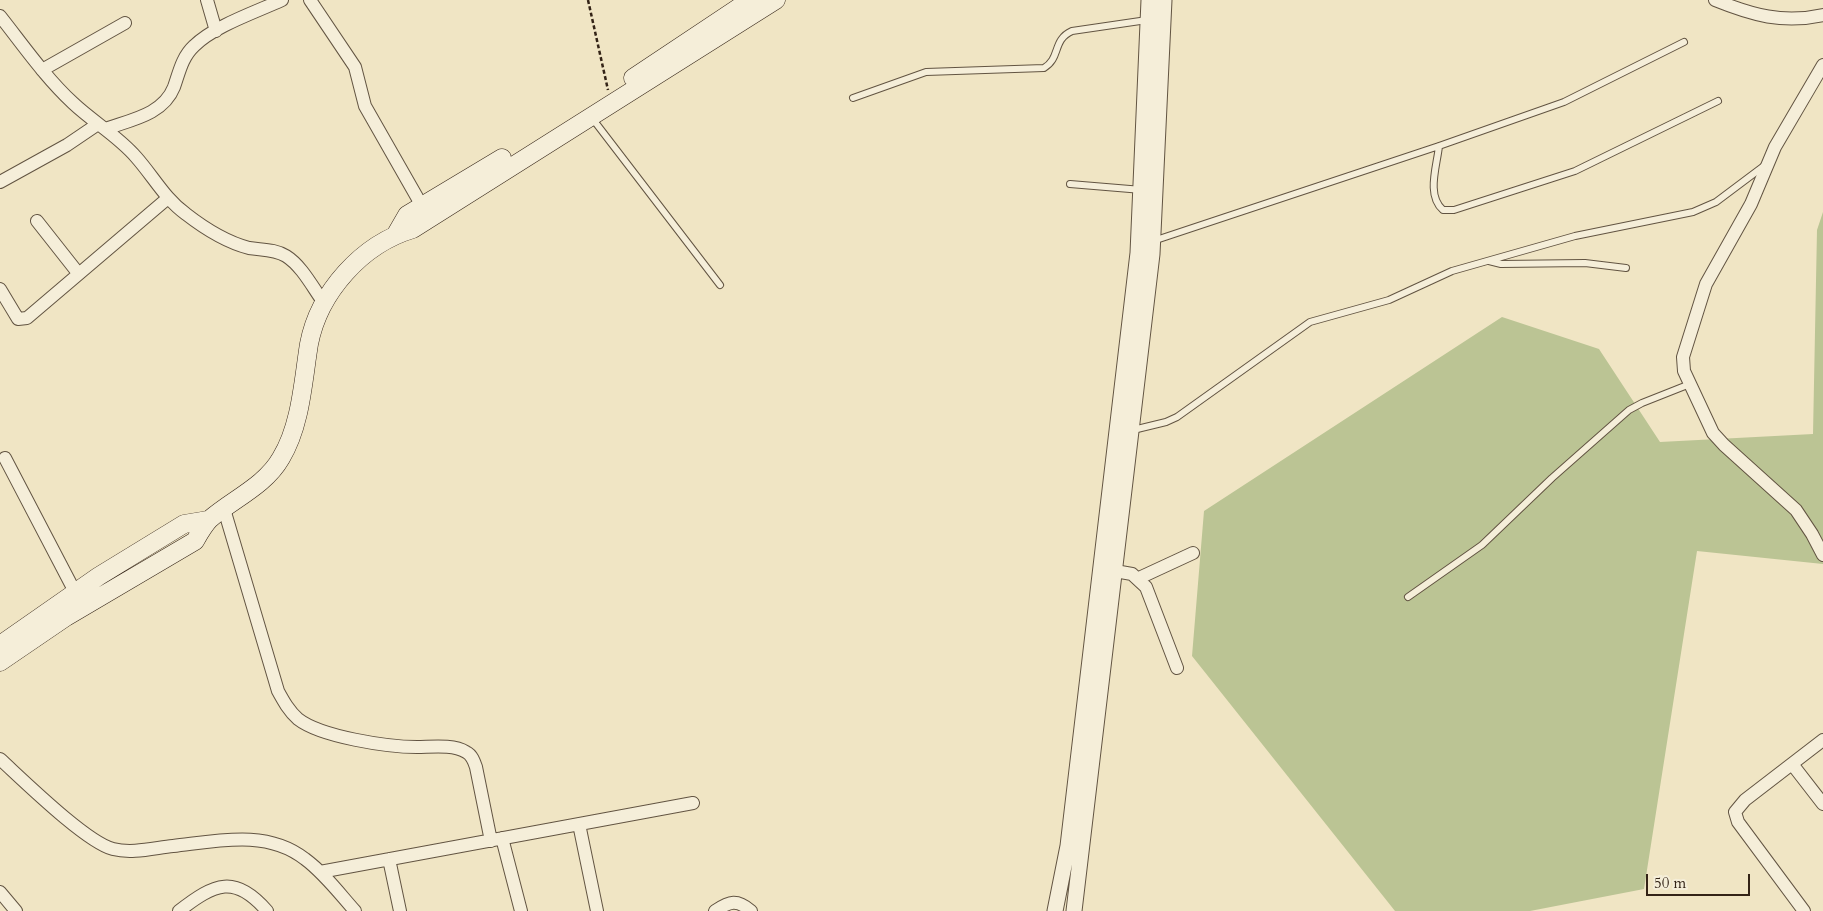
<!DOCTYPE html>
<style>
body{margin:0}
#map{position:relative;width:1823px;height:911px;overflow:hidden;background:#f0e5c4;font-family:Cardo,serif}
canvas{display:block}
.scale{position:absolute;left:1646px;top:874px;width:104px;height:22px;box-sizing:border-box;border:2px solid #332316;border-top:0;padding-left:6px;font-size:15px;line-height:18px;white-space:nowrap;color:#332316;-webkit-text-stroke:4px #f5eed9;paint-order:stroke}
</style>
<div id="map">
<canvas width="1823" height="911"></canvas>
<div class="scale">50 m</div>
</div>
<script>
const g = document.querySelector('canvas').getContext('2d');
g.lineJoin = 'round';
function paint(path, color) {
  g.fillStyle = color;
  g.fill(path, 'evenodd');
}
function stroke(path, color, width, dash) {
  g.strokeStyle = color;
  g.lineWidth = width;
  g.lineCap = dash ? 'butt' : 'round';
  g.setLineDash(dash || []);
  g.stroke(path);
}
paint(new Path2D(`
 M1823,212V564L1697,551L1644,889L1530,911H1395L1192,656L1204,511L1502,317L1599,349L1660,442L1813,434L1817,230Z`), '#bbc494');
const service = new Path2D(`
 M853,98L926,72L1044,68C1061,58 1052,40 1072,31L1147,20
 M592,118L720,285
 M1439,146C1437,166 1426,195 1443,210H1454L1575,171L1718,101
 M1070,184L1142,190
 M1153,241L1439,146L1564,102L1684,42
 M1489,261L1501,264L1585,263L1626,268
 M1133,430L1166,422L1177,417L1310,322L1389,300L1452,271L1575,236L1693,212L1716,202L1764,166
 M1408,597L1482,545L1552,478L1629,410L1642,403L1690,384`);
const minor = new Path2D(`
 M207,0L216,31
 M310,0L355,67L365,106L422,206
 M1715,0C1752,15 1783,24 1823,15
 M0,16C23,45 45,77 73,103C93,122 118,136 136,157C153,176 165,199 186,214C204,228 226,242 249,248C262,250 275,249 286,256C302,266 313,288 324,303
 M1823,65L1775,147L1751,204L1706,284L1683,357L1684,371L1713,433L1724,445L1796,510L1812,534L1823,555
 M42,70L125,23
 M105,129C130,120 163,115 174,87C179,73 182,57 194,46C214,26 256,12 282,0
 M0,182L67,145L98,124
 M37,221L78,273
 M0,289L18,319L27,318L168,198
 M5,458L75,592
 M224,509L278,691C284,702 289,711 298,719C321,737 388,747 417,747C431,747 453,744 466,752C472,755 474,761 476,767L491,841
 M1115,571L1132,574L1146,587L1177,668
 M1139,578L1193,553
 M0,759C23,780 86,842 113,849C132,854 154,848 173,846C217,841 267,829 305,859C324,873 339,893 355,911
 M1792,764L1823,804
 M579,824L597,911
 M502,838L521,911
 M389,859L400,911
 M320,872L693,803
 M0,892L16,911
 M179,911C215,883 235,874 267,911
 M715,911C730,901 737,899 751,911
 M1804,911L1738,822L1735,812L1745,800L1823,740`);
const tertiary = new Path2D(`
 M1055,911L1068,846L1138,253L1149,0
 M1074,911L1152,254L1164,0`);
const secondary = new Path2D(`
 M633,78L750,0
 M396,234L407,215L502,158
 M0,645L99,576L184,524L208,520
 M0,662L66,617L195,541C199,534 204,525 210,519C233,499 265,486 281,458C301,425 303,381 309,344C319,292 362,244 413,229C534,152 656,77 776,0`);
stroke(service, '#625442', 8);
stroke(minor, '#625442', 14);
stroke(tertiary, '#625442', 17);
stroke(secondary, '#332316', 19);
stroke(new Path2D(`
 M588,0L608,90`), '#332316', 2.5, [4, 2.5]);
stroke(service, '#f5eed9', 6);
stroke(minor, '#f5eed9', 12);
stroke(tertiary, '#f5eed9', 15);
stroke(secondary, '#f5eed9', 18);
</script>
